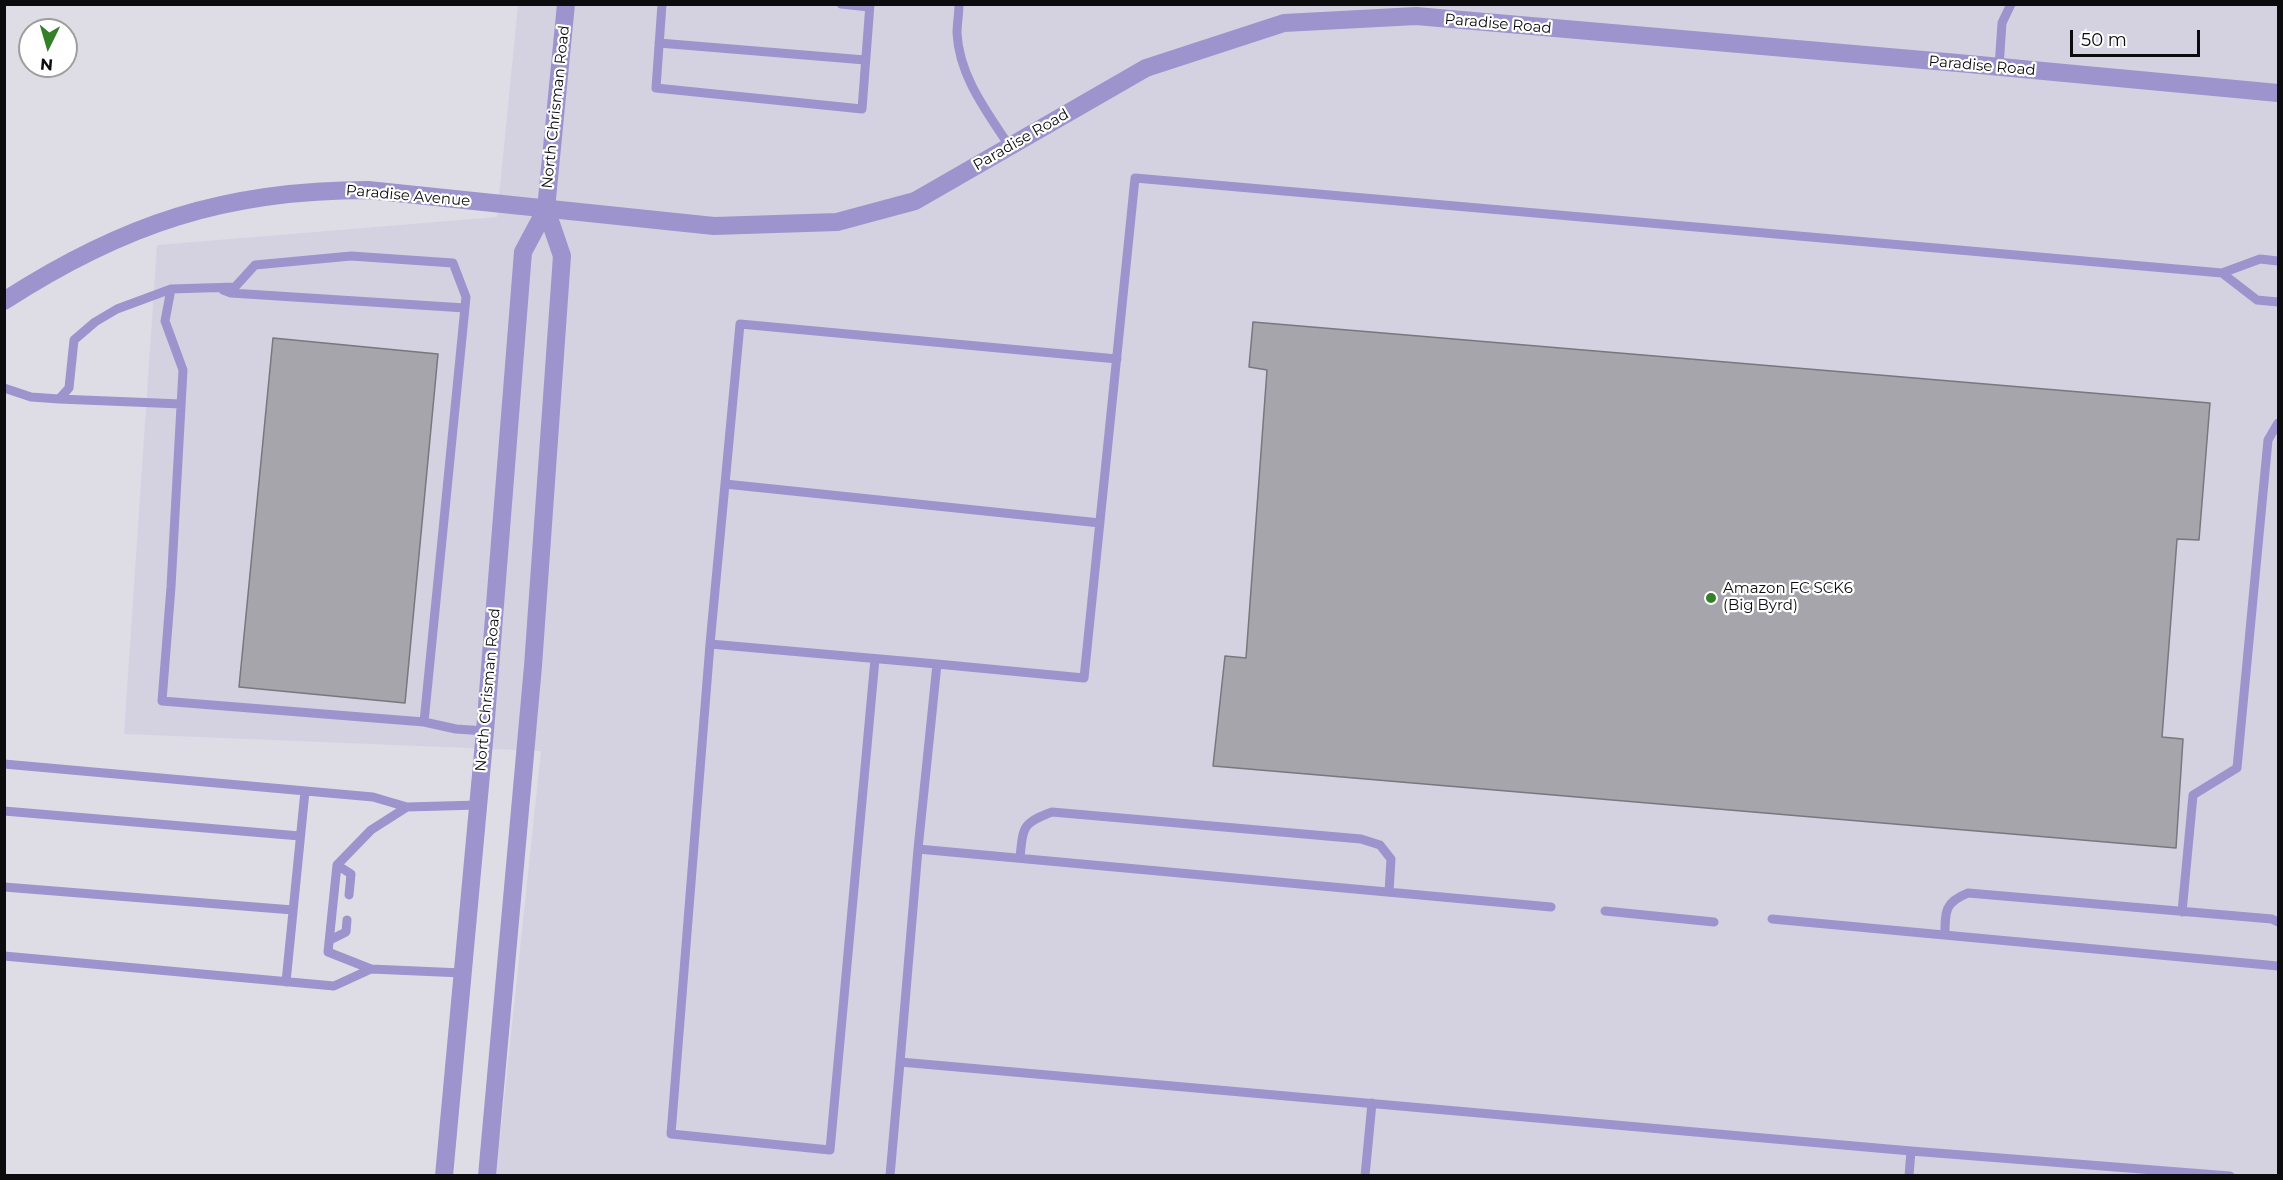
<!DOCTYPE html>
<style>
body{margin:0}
#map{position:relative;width:2283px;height:1180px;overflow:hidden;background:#dedde5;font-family:Montserrat,sans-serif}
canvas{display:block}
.frame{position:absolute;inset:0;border:6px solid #0c0c0e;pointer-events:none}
.north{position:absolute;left:18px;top:18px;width:60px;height:60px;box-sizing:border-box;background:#fff;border:2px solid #9e9e9f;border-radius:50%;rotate:185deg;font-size:16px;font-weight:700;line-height:24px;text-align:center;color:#0c0c0e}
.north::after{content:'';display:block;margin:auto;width:21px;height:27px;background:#348029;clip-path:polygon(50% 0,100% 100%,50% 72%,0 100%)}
.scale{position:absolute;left:2070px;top:30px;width:130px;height:27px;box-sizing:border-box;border:3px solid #0c0c0e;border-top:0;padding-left:8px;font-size:18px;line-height:21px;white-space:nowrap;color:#0c0c0e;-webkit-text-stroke:4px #fff;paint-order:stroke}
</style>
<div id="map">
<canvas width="2283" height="1180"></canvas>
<div class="frame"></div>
<div class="north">N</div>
<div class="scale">50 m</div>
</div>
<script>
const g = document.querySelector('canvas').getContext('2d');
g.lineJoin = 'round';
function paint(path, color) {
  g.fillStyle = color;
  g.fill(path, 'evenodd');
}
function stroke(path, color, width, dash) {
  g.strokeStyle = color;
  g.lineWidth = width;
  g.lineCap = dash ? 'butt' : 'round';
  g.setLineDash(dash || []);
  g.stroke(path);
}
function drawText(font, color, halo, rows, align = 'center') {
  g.font = font + ' Montserrat,sans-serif';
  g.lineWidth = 4.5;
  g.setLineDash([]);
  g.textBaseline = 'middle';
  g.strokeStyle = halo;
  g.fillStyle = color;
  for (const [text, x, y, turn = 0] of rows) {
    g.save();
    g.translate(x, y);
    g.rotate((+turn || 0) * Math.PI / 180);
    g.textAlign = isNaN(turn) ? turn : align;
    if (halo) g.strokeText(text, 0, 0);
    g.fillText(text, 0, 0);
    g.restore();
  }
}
paint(new Path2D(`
 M518,5H2278V1175H496L541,751L124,734L157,245L497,217Z`), '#d4d2e1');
const building = new Path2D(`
 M1253,322L2210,403L2199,540L2177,539L2162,737L2183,739L2176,848L1213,766L1225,656L1246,658L1267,370L1249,367Z
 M273,338L438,354L405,703L239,687Z`);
paint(building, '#a6a5ac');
stroke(building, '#78777e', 1.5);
stroke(new Path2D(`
 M662,4L656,88L862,109L870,4
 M841,4L869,7
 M959,4C959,14 957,24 957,33C959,76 987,112 1010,147
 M659,43L865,60
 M1999,67L2002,23L2011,4
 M2222,273L2260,259L2278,261
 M223,290L231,293L465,308
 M4,388L31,397L59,399L69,388L74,340L95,322L117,309L171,289
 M59,399L181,404
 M725,484L1100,523
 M710,644L740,324L1117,359
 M875,659L830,1150L671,1134L710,644L937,664
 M424,722L466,297L453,263L351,256L255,265L235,287L171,289L165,321L183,370L171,587L162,701L424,722L456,729L485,731
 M4,764L373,797L407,807
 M4,811L300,836
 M918,849L937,664L1084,678L1135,178L2222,273L2257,300L2278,302
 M1020,858C1023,827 1022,823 1052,812L1361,839L1380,845L1391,859L1389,892
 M337,865L351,874L349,895
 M4,887L293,910
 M1551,907L918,849L900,1062L1911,1151L2230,1176
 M1605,911L1714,922
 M2182,912L2193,795L2237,768L2268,440L2278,423
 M1772,919L2278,966
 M1945,934C1945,911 1945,902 1968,893L2272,919L2278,922
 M330,940L346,932L347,920
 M4,956L334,986L371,969
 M462,973L371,969L328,952L337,865L371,830L407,807L478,805
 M286,982L305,791
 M890,1176L900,1062
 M1365,1176L1372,1103
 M1909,1176L1911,1151`), '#9d94ce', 9);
stroke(new Path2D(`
 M4,301C123,224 226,190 368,190L714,226L837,222L915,201L1146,68L1284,23L1416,16L1958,63L2278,93
 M444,1176L485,731L523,252L546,209L566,4
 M487,1176L533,666L562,256L546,209`), '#9d94ce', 18);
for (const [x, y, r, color] of [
 [1711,598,6,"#348029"]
]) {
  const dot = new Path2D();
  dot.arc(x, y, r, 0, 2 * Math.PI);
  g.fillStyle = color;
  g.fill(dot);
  stroke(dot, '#fff', 2);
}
drawText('15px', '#0c0c0e', '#fff', [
 ["Paradise Road",1498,24,5],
 ["Paradise Road",1982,66,5],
 ["North Chrisman Road",556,107,-84],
 ["Paradise Road",1021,140,-30],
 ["Paradise Avenue",408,196,5],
 ["North Chrisman Road",488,690,-85]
]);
drawText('15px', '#0c0c0e', '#fff', [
 ["Amazon FC SCK6",1723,589],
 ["(Big Byrd)",1723,606]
], 'left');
</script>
